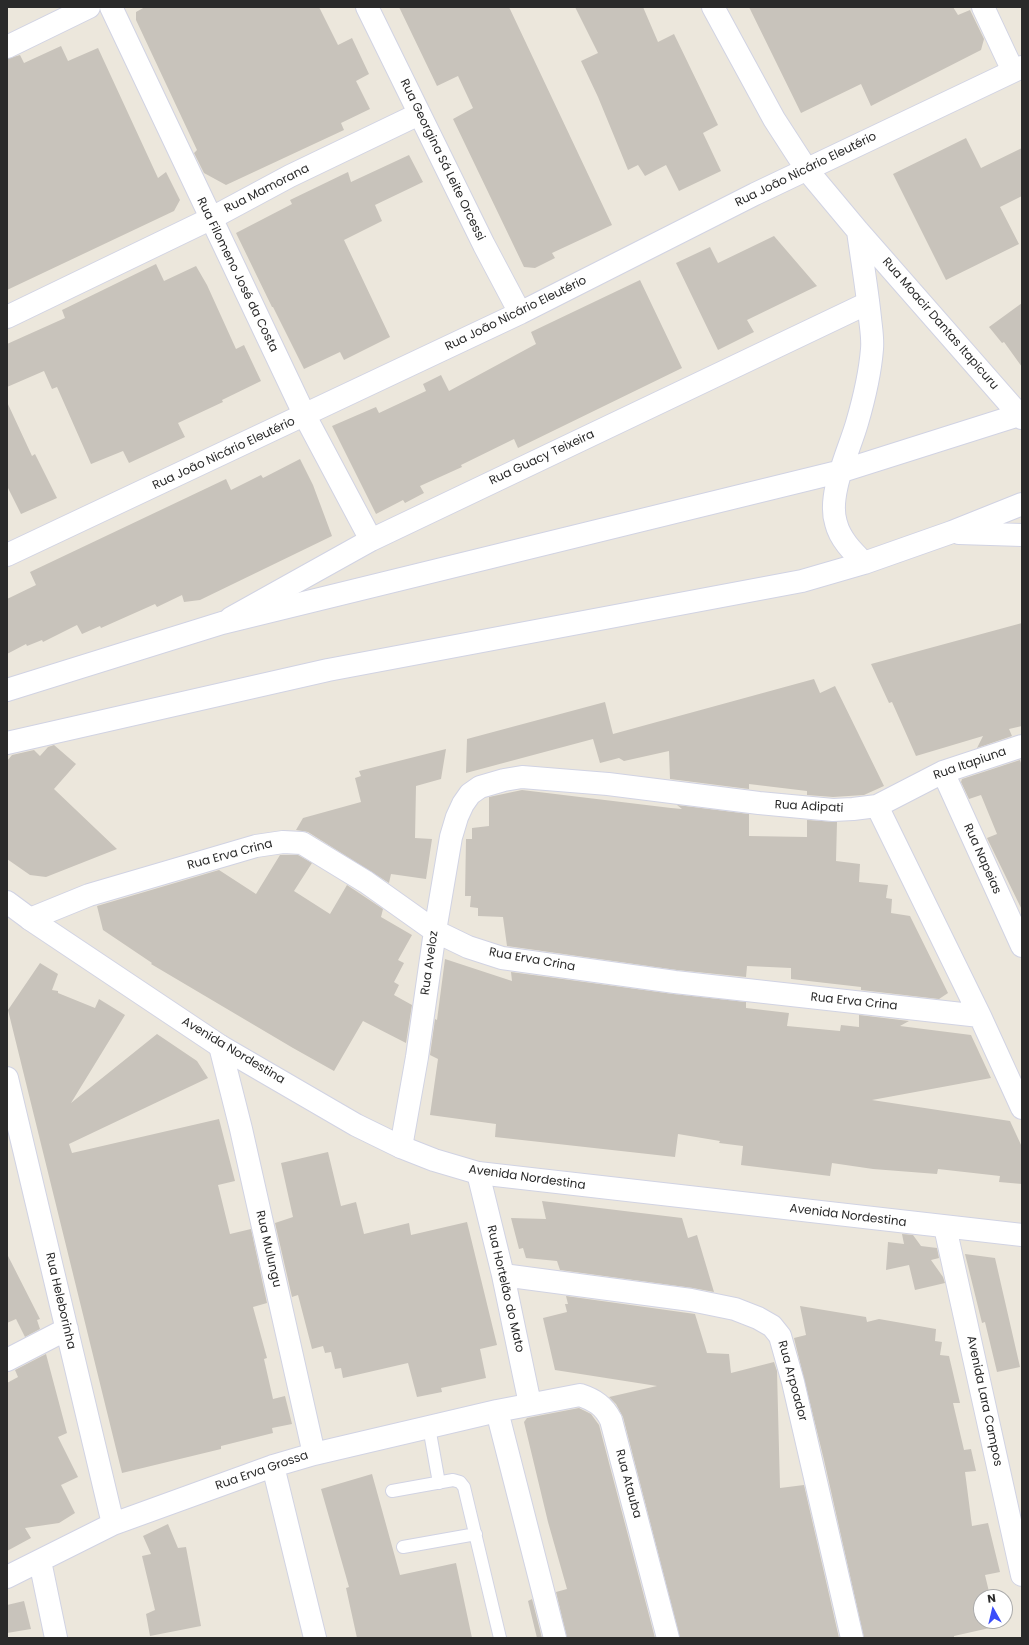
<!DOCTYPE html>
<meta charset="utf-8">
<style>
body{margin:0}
#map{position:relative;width:1029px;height:1645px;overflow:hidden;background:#ece7dc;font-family:Poppins,sans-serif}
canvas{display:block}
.frame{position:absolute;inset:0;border:8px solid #2a2a2a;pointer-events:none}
.north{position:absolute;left:973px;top:1589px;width:40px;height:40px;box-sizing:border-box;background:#fff;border:1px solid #aaa;border-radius:50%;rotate:352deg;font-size:11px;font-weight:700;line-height:16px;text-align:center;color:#2a2a2a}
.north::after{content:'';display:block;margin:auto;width:14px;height:18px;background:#3b4dfa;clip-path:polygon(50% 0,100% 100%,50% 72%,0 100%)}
</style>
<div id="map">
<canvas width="1029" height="1645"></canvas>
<div class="frame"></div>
<div class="north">N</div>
</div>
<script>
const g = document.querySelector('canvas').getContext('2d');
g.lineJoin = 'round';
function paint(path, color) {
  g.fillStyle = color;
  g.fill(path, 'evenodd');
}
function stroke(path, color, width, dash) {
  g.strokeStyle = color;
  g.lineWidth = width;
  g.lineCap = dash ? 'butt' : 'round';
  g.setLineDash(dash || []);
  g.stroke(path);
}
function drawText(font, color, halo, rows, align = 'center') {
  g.font = font + ' Poppins,sans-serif';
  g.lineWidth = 4;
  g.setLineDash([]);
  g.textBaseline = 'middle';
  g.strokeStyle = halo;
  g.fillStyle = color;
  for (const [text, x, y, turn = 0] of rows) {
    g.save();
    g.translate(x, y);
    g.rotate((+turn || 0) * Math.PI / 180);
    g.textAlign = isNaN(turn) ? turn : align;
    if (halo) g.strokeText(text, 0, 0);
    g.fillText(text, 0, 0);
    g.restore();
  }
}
paint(new Path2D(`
 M145,7H319L338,45L352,38L369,74L356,81L370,109L341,123L344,130L226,185L204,173L194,153L197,150L136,20V12Z
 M399,7H509L612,225L552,253L555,258L535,268L524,267L453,119L473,108L458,76L437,86Z
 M575,7H643L658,42L674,34L718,125L703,133L721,171L679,191L666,165L645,176L638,165L628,170L598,97L581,61L598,53Z
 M749,7H953L958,15L970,10L984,39L981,50L871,106L861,84L801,113Z
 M61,46L68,61L98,48L158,178L166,172L180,200L174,211L7,290V59L20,55L24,63Z
 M966,138L981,168L1022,148V196L1000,207L1019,244L946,280L893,174Z
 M409,155L423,182L375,205L382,221L344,240L390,337L344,360L340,352L304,369L273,307H272L236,233L292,204L290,200L348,172L351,182Z
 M774,236L817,286L747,320L754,332L718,350L676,263L710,247L718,263Z
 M156,264L164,281L196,266L207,285L236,349L244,345L261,381L222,400L223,402L178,423L185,437L129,463L123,451L91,464L57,387L52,389L44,371L7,387V344L65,318L62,310Z
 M640,280L682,368L518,448L514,439L461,465L462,467L420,486L424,493L405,503L403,500L376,514L332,426L376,407L379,413L426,391L423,384L441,375L449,391L536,344L531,332Z
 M1022,303V367L1004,342L1002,343L989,327Z
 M7,402L32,456L35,454L57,498L21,514L7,486Z
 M300,459L313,485L332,536L200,600L184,602L182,595L157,607L155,604L101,628L100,626L82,634L77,625L43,642L42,640L27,646L26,644L7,654V599L36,585L30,572L226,479L231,490L261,475L263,478Z
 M1022,623V726L1009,729L1012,736L977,748L983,736L916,756L892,702L889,703L871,664Z
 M814,679L820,693L835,686L884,786L864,795L833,797L807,795V791L749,784V789L670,779L669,751L624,761L619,758L600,763L593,739L466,773L467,739L605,702L613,734Z
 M54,745L76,764L54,789L117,849L46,877L30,875L7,859V761L12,755L34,750L40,756L48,747Z
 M446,749L441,779L416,786L415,838L432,839L426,879L391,874L389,883L308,832L296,830L303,818L361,802L355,778L361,776L359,771Z
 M1020,760L1022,766V910L987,838L997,834L981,795L969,799L961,782L962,779Z
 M522,790L671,808L682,809L677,805L749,814V836L807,837V820L837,822L836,861L860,864L859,882L888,885L886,898L892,899L891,913L910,916L948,993L939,999L861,990V987L791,979V968L747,966L746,977L677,970L507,946L503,917L478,916V908L470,907L471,896H465L466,839H472V828L489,826V797Z
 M280,855H298L312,863L294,891L330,914L347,885L383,909L381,917L412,935L398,960L404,963L394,982L399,985L394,995L412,1005L406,1043L363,1021L334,1071L293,1048L151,964L152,963L103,930L97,906L219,870L256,894Z
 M445,959L512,981L511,972L673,994L746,1002V1008L789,1013L787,1026L840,1031L841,1025L859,1027V1015L909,1021L900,1026L971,1035L991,1078L872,1100L1010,1121L1022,1147V1184L999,1182L1000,1176L938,1169L937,1174L873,1169L832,1163L830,1176L741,1165L743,1146L719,1143L720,1141L678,1134L675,1157L495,1137L496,1124L430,1115L438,1059L430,1055L435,1019L437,1020Z
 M40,963L58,974L52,990L58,991V993L95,1008L99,999L125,1015L71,1103L157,1034L197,1061L208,1078L69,1144L72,1153L219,1119L235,1181L218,1185L230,1234L251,1229L267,1303L253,1307L267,1358L264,1359L273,1399L285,1396L292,1424L272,1428L273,1433L221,1446V1449L122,1473L8,1010Z
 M328,1152L341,1206L356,1202L364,1234L409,1223L411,1235L467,1222L497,1345L480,1349L486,1378L441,1388L442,1392L417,1397L408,1363L343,1378L341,1368L335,1369L331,1352L325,1353L323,1346L312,1349L298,1295L292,1297L275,1223L293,1217L281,1163Z
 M542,1201L682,1218L688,1238L697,1235L714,1292L693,1288L560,1270L557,1261L526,1258L523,1248L519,1249L511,1218L546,1219Z
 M902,1234L913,1235L921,1246L937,1248L939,1258L931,1260L943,1277L945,1283L915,1290L909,1265L886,1270L888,1242L904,1244Z
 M7,1254L40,1319L37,1320L40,1329L25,1337L16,1319L7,1323Z
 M965,1254L995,1258L1020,1367L997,1372L985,1322L982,1323Z
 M566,1296L695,1314L707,1353L729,1354L731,1373L774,1362L777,1371L780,1488L804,1485L839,1638H680L623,1417L616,1404L609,1397L657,1386L555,1370L543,1318L567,1312L565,1304H568Z
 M800,1306L866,1317L867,1322L879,1319L936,1329L935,1341L942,1342L940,1355L949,1356L953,1373L960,1403H953L964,1450L971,1449L976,1471L965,1472L972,1526L988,1523L1000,1572L985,1575L990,1596L981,1597V1621H993L994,1627L954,1636V1638H864L824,1460L794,1338L806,1335Z
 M46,1354L67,1433L58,1437L78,1477L61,1485L75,1513L59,1523L25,1528L31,1538L7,1551V1383L18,1377L15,1370Z
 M579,1408L591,1414L599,1425L655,1638H567L556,1592L567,1589L548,1522L524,1422L527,1418Z
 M372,1474L400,1575L456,1563L472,1638H357L346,1588L349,1587L321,1489Z
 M168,1524L178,1548L186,1547L201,1626L150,1636L146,1614L155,1610L142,1556L151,1554L143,1536Z
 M532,1599L542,1638H537L528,1601Z
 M24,1601L31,1629L7,1633V1605Z`), '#c8c3bb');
const lane = new Path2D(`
 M429,1427L439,1483
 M392,1491L453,1480L460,1482L464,1487L500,1638
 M403,1547L476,1534`);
const street = new Path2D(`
 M111,7L305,416L371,540
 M367,7L484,245L520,313
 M983,7L1013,71
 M7,47L89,7
 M7,317L210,219L290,176L419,114
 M7,555L520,313L755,194L1022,67
 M231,618L371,540L868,303
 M943,772L1022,946
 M877,806L980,1016L1022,1108
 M30,919L89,895L256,846L283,842L302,843L366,882L435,931L468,947L502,958L675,982L980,1016
 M220,1046L241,1129L314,1454
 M7,1078L113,1524
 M401,1147L417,1057L435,931L451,837L457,817L463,804L470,794L480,787L504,780L522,777L608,784L759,803L833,810L853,809L877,806L943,772L1022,746
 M478,1173L503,1275L530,1404
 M945,1227L1022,1575
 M503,1275L691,1300L735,1309L758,1318L772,1326L780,1336L793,1382L852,1638
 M7,1360L67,1329
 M497,1411L555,1638
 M273,1466L315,1638
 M40,1561L56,1638
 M7,1577L113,1524L273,1466L314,1454L429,1427L497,1411L580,1395C595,1400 604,1406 611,1420L668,1638`);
const secondary = new Path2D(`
 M713,7L774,119L807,170L858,231L1022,418
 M858,231C862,260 867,289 870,318C871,328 873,339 872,349C870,374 864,399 857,423C849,451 827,495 836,523C840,539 852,551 864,563
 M959,533L1022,535
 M7,690L222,623L842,471L1022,414
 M7,743L328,670L802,581L864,563L952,532L1022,504
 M7,902L30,919L220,1046L356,1125L401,1147L434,1160L478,1173L1022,1235`);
stroke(lane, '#d1d3e3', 14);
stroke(street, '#d1d3e3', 24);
stroke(secondary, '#d1d3e3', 24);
stroke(lane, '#fff', 12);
stroke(street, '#fff', 22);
stroke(secondary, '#fff', 22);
drawText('12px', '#2a2a2a', '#fff', [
 ["Rua Georgina Sá Leite Orcessi",442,160,64],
 ["Rua João Nicário Eleutério",806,170,-26],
 ["Rua Mamorana",267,189,-27],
 ["Rua Filomeno José da Costa",237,275,64],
 ["Rua João Nicário Eleutério",516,314,-26],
 ["Rua Moacir Dantas Itapicuru",940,324,49],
 ["Rua João Nicário Eleutério",224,454,-25],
 ["Rua Guacy Teixeira",542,458,-25],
 ["Rua Itapiuna",970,764,-19],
 ["Rua Adipati",809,807,3],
 ["Rua Erva Crina",230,855,-15],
 ["Rua Napeias",982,859,66],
 ["Rua Erva Crina",532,960,10],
 ["Rua Aveloz",430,963,-82],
 ["Rua Erva Crina",854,1002,6],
 ["Avenida Nordestina",233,1051,31],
 ["Avenida Nordestina",527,1178,8],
 ["Avenida Nordestina",848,1216,7],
 ["Rua Mulungu",268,1249,77],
 ["Rua Hortelão do Mato",505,1289,77],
 ["Rua Heleborinha",60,1301,77],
 ["Rua Arpoador",792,1381,75],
 ["Avenida Lara Campos",984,1401,78],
 ["Rua Erva Grossa",262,1471,-19],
 ["Rua Atauba",628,1484,75]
]);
</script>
